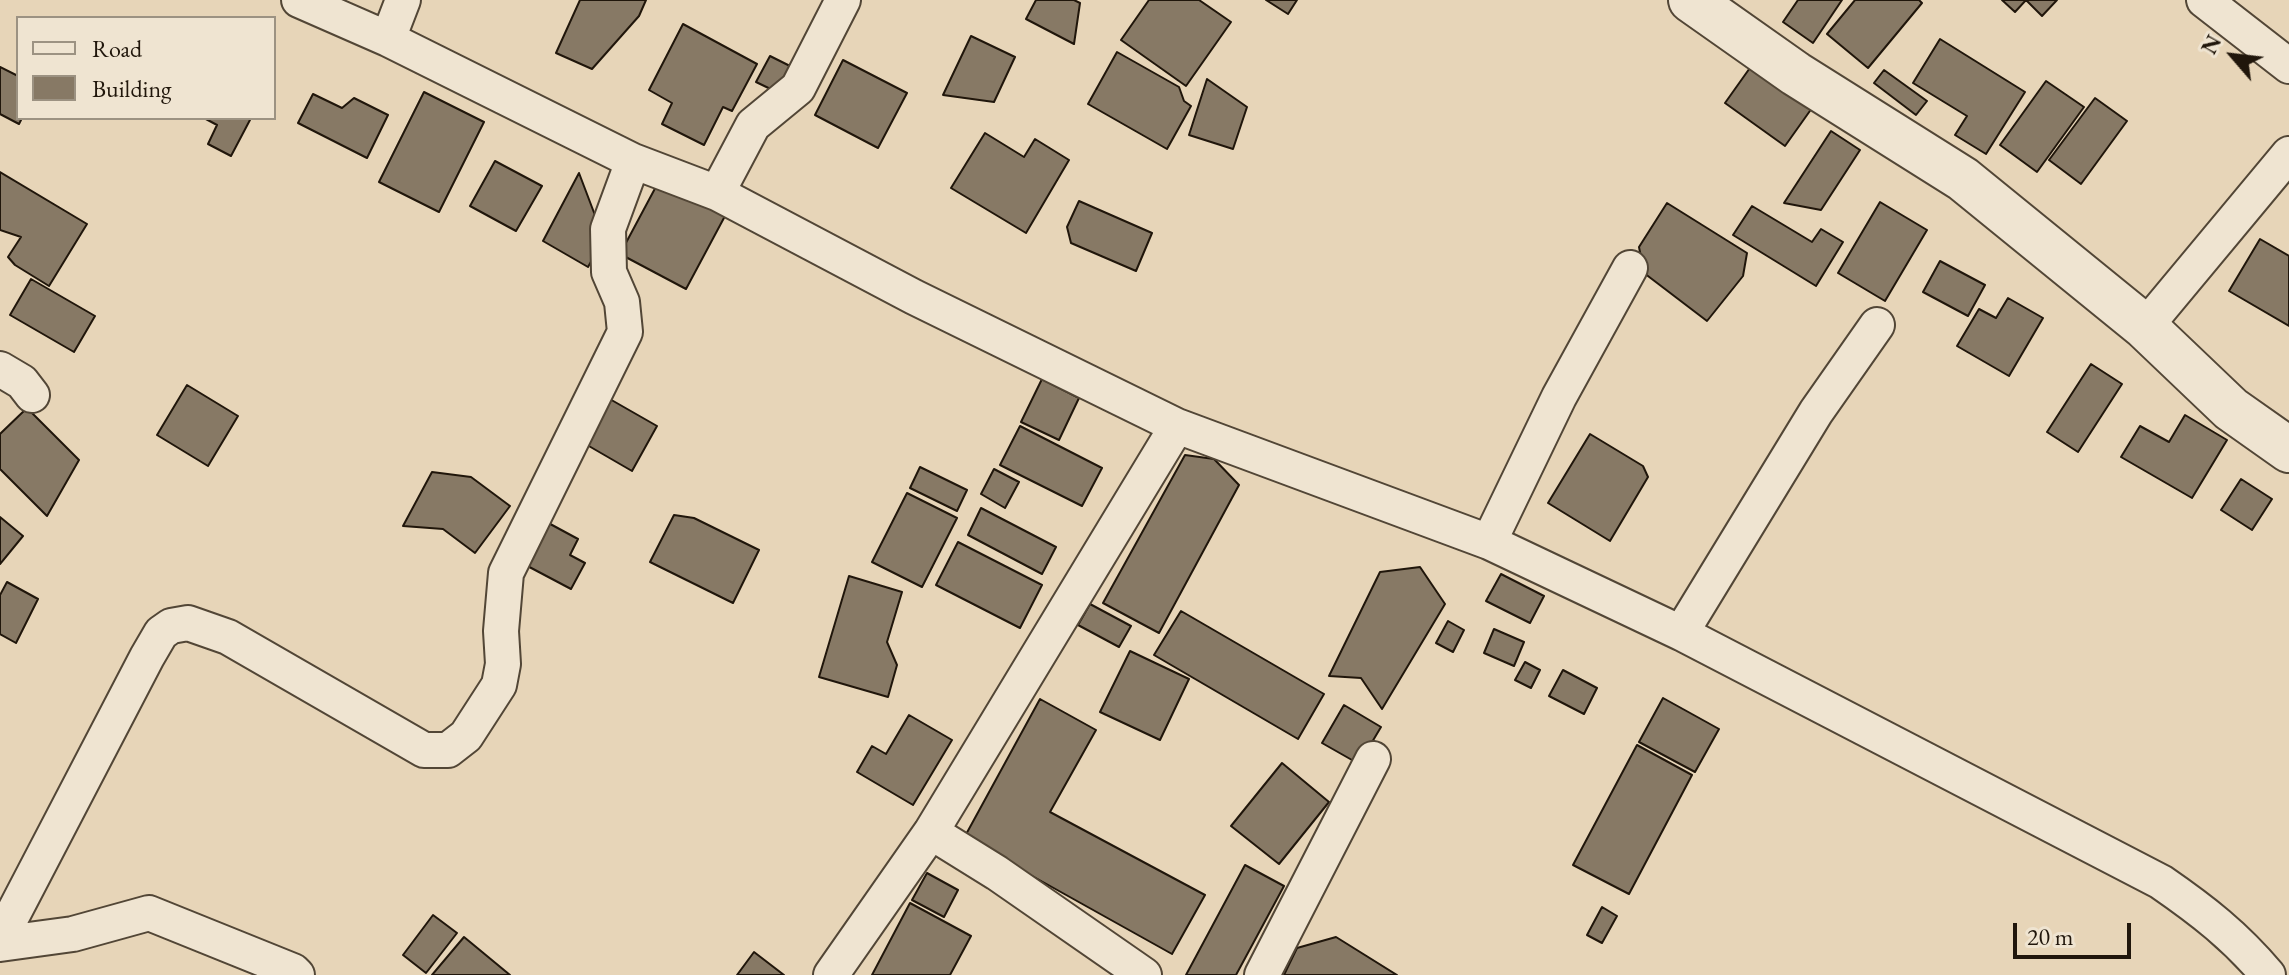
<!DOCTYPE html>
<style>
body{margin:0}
#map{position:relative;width:2289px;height:975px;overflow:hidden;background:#e7d5b8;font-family:"EB Garamond",serif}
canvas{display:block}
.legend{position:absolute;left:16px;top:16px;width:260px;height:104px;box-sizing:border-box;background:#efe4d1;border:2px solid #9c9282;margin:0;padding:10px 14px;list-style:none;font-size:24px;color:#20160b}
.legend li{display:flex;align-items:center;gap:16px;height:40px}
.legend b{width:40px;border:2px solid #9c9282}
.north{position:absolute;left:2193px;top:16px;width:80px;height:80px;-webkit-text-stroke:6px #efe4d1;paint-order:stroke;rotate:298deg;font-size:22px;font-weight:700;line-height:32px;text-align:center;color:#20160b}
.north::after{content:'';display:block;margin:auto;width:28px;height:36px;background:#20160b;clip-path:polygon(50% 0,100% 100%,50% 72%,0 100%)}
.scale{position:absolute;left:2013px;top:923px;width:118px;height:36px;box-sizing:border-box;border:4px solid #20160b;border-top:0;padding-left:10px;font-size:24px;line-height:28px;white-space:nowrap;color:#20160b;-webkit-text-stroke:6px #efe4d1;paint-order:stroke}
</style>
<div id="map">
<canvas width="2289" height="975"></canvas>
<ul class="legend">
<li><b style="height:10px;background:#efe4d1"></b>Road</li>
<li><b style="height:22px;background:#877965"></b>Building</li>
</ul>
<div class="north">N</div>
<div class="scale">20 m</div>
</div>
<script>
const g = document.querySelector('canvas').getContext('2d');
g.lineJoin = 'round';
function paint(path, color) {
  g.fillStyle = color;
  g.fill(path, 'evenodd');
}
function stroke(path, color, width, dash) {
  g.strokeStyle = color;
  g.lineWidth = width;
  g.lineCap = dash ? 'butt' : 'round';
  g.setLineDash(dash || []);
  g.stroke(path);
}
const building = new Path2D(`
 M580,0H646L639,16L592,69L556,53Z
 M1036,0H1074L1080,3L1074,44L1026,19Z
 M1149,0H1199L1231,22L1186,86L1121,40Z
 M1266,0H1297L1288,14Z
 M1798,0H1842L1813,43L1783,22Z
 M1855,0H1919L1922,3L1868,68L1827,34Z
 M2002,0H2057L2042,16L2026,0L2015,12Z
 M683,24L757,64L732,111L723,107L704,145L662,124L672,103L649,90Z
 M971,36L1015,57L994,102L943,95Z
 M1940,39L2025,92L1986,154L1955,135L1967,116L1913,83Z
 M1117,52L1179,87L1184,101L1191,106L1167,149L1088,104Z
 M770,56L794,68L781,94L756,82Z
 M843,60L907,93L878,148L815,115Z
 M1752,65L1812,108L1785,146L1725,103Z
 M0,67L18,76V118H22L19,124L0,114Z
 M1884,70L1927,101L1916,115L1874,83Z
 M1207,79L1247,107L1233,149L1189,135Z
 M2046,81L2084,107L2037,172L2000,145Z
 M424,92L484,122L439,212L379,182Z
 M313,94L342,108L354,98L388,115L367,158L298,123Z
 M2095,98L2127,121L2081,184L2049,160Z
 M251,118L231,156L208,144L217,125L204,118Z
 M1831,131L1860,150L1821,210L1784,203Z
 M985,133L1024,157L1035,139L1069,160L1026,233L951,188Z
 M495,161L542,186L516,231L470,206Z
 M0,172L87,224L49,286L15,265L8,257L21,237L0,230Z
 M579,173L604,239L588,267L543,241Z
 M659,181L725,216L686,289L620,254Z
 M1079,201L1152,233L1136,271L1071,243L1067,227Z
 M1880,202L1927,230L1885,301L1838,273Z
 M1667,203L1747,253L1743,276L1707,321L1644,273L1639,247Z
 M1752,206L1812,242L1821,229L1843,242L1816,286L1733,235Z
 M2260,239L2289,256V326L2229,291Z
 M1940,261L1985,285L1968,316L1923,292Z
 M31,279L95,316L74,352L10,315Z
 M2008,298L2043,318L2009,376L1957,346L1979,309L1996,318Z
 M2091,364L2122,384L2078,452L2047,432Z
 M1042,379L1079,398L1059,440L1021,422Z
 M187,385L238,416L208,466L157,435Z
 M601,394L657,426L632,471L575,438Z
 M27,408L79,460L47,516L0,469V434Z
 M2185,415L2227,440L2192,498L2121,457L2140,426L2169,442Z
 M1020,426L1102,468L1082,506L1000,465Z
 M1590,434L1643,466L1648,477L1610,541L1548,503Z
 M1185,455L1214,459L1239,485L1159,633L1103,603Z
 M920,467L967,490L957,511L910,488Z
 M994,469L1019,482L1005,508L981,494Z
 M432,472L471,477L510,506L475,553L443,529L403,526Z
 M2241,479L2272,499L2252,530L2221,510Z
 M907,493L957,518L922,587L872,562Z
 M981,508L1056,547L1042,574L968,535Z
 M674,515L694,518L759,550L733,603L650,562Z
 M0,517L23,536L0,564Z
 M541,519L578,539L570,555L585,563L571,589L518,561Z
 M958,542L1042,585L1020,628L936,585Z
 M1420,567L1445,604L1382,709L1361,678L1329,676L1380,572Z
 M1501,574L1544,596L1530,623L1486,601Z
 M849,576L902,592L887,642L897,665L888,697L819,677Z
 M7,582L38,599L16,643L0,634V595Z
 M1090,604L1131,626L1119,647L1078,625Z
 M1181,611L1324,694L1298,739L1154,655Z
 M1448,621L1464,630L1453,652L1436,643Z
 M1494,629L1524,642L1514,666L1484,653Z
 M1130,651L1189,679L1160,740L1100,712Z
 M1525,662L1540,670L1531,688L1515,680Z
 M1563,670L1597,688L1584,714L1549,696Z
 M1663,698L1719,729L1695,772L1639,742Z
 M1040,699L1096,730L1050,812L1205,895L1172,954L964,838Z
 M1344,705L1381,727L1359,764L1322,743Z
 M909,715L952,740L913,805L857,772L872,746L886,754Z
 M1637,745L1692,775L1629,894L1573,865Z
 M1282,763L1329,802L1279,864L1231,826Z
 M1245,865L1284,886L1236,975H1186Z
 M927,873L958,890L944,917L912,900Z
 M910,903L971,936L950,975H872Z
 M1602,907L1617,916L1602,943L1587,935Z
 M433,915L457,933L426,973L403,955Z
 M464,937L510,975H432Z
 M1336,937L1397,975H1284L1297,948Z
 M754,952L784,975H737Z`);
paint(building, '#877965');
stroke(building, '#20160b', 2);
const minor = new Path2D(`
 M299,0L388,39L633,161L717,193L914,297L1177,426L1489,542L1681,633L2161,882C2203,911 2235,936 2268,975
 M2204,0L2289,66
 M388,39L403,0
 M717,193L753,125L798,88L843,0
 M2145,327L2289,154
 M0,369L22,382L32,395
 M1489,542L1559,397L1630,268
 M1681,633L1816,412L1877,325
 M931,832L997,873L1144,975
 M0,939L147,657L161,633L171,626L188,623L228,637L424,750H448L466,736L499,685L503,664L501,631L506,573L625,332L622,302L609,272L608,229L633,161
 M0,944L73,934L149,913L293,971L297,975
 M831,975L931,832L1177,426
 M1262,975L1373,759`);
const tertiary = new Path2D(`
 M1691,0L1796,74L1963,179L2145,327L2231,409L2289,450`);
stroke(minor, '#524636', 38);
stroke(tertiary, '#524636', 48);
stroke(minor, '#efe4d1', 34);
stroke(tertiary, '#efe4d1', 44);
</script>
